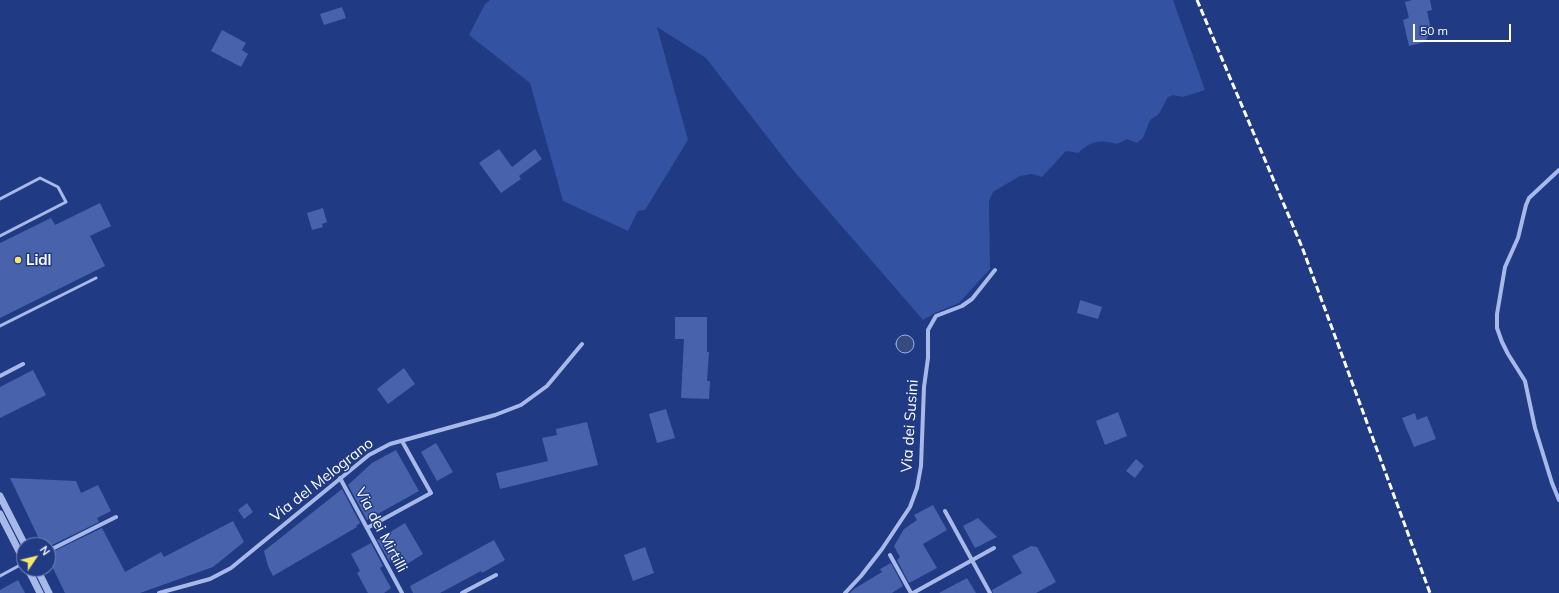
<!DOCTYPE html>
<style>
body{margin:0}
#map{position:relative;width:1559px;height:593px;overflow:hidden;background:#203a83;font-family:Mulish,sans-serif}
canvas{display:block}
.north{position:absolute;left:16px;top:537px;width:40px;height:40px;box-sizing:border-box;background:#203a83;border:1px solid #7989b5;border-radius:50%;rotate:55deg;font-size:11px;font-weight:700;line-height:16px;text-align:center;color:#fff}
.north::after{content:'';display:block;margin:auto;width:14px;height:18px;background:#f7e667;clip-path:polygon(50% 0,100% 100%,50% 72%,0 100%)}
.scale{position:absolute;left:1413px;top:24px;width:98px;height:18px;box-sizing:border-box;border:2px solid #fff;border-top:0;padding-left:5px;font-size:12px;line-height:14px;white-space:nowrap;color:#fff;-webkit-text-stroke:3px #203a83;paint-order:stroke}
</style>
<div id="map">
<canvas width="1559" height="593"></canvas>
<div class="north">N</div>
<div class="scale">50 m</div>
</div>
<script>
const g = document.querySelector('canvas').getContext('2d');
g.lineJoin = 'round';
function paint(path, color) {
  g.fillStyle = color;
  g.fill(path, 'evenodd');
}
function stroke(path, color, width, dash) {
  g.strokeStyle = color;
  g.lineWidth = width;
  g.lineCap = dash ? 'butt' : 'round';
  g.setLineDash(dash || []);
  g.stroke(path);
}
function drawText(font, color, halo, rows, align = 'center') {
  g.font = font + ' Mulish,sans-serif';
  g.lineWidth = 3;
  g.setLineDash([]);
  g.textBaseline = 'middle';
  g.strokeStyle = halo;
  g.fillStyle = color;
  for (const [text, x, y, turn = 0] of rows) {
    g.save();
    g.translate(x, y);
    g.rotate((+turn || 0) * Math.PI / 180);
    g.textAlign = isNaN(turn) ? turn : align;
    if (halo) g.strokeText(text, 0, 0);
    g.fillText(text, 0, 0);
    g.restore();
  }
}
paint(new Path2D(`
 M490,0H1173L1205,90L1183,97L1173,95L1168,97L1159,114L1150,120L1143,138L1137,143L1127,139L1117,144C1101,139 1090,141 1078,153L1066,151L1042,177L1032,174L1020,176L993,192L989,201L990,269L959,303L935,313L923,320L793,170L706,58L657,27L688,140L645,210L638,211L628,231L563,201L530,83L469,35L485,4Z`), '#3352a1');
const water = new Path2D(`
 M896 344a9 9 0 1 1 18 0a9 9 0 1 1-18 0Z`);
paint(water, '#384b81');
stroke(water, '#9ab2ea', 1);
paint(new Path2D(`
 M1412,0H1430L1432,10L1427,11L1431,30L1425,42L1409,46L1403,20L1409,18L1405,2Z
 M342,7L346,18L324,25L320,14Z
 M222,30L246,43L242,50L248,54L241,67L211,51Z
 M499,149L512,167L535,149L542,159L519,176L521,179L501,193L479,163Z
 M100,203L111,226L90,236L105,266L0,318V243L51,218L55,225Z
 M323,208L327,222L322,224L323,227L312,230L307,213Z
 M1080,300L1102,307L1098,319L1077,313Z
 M675,317H707V352H709L707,381H710L709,399L681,398L684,339H675Z
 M404,368L415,384L388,404L377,389Z
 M33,370L46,395L0,418V387Z
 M666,409L675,438L657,443L649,414Z
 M1118,412L1127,436L1105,445L1096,421Z
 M1415,413L1417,420L1427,416L1436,439L1414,447L1402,418Z
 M587,422L598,465L500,489L496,473L548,461L542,438L557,435L556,429Z
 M436,443L453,472L437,481L421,452Z
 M396,450L419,491L367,520L348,485L372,463Z
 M1136,459L1144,466L1135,478L1126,471Z
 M10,478L76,481L81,493L98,485L111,511L97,518L99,522L48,547V545H42Z
 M342,489L360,523L356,526L357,527L273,576L268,566L264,551Z
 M247,503L253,512L244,519L238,510Z
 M933,505L947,530L923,544L937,568L909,583L897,560L900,557L894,546L904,529L917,520L914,515Z
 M978,518L997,537L975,548L963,526Z
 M233,521L244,542L213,567L140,593H65L48,558V554L102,528L125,572L161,552L164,557Z
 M405,523L423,554L407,564L402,555L390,562L377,540Z
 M494,540L505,560L482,573L481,571L440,593H413L410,586Z
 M371,543L383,566L380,568L391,588L384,593H368L357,573L360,571L351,554Z
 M1031,546L1037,547L1056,582L1036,593H993L992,590L1022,573L1012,556Z
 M645,547L654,573L633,581L624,555Z
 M891,563L903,586L892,593H850L854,589L882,572L880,569Z
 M967,578L976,593H939Z
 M18,580L25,593H0V590Z`), '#4863ac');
stroke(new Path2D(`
 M0,199L40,178L58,187L66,202L0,236
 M0,326L96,278
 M0,576L24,563`), '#a7b9e9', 3);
stroke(new Path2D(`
 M1559,170L1529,198L1526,205L1518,238L1505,267L1497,314V328L1502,342L1508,354L1525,381L1535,428L1552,483L1559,500
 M0,376L23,364
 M340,478L402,593
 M945,511L990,593
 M367,528L431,493L402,441
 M48,551L116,517
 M890,555L911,593
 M159,593L210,579L231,568L369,455L390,444L495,415L521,405L547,386L582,344
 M462,593L496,575
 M845,593L861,576L882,549L910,507L917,488L921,466L924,387L928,358V330L936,316L962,306L972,299L995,270
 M913,593L994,548`), '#a7b9e9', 4);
stroke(new Path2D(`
 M0,496L25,545
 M0,514L24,561
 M28,569L40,593
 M37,569L49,593`), '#a7b9e9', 7);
stroke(new Path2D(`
 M1197,0L1302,247L1430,593`), '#fff', 3, [7, 3]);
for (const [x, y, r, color] of [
 [18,260,4,"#f7e667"]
]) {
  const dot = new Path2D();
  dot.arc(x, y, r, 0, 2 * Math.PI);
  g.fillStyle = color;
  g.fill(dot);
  stroke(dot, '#203a83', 1.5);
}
drawText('bold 15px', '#fff', '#203a83', [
 ["Lidl",26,260]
], 'left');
drawText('15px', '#fff', '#203a83', [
 ["Via dei Susini",910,426,-86],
 ["Via del Melograno",322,480,-38],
 ["Via dei Mirtilli",381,530,62]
]);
</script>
